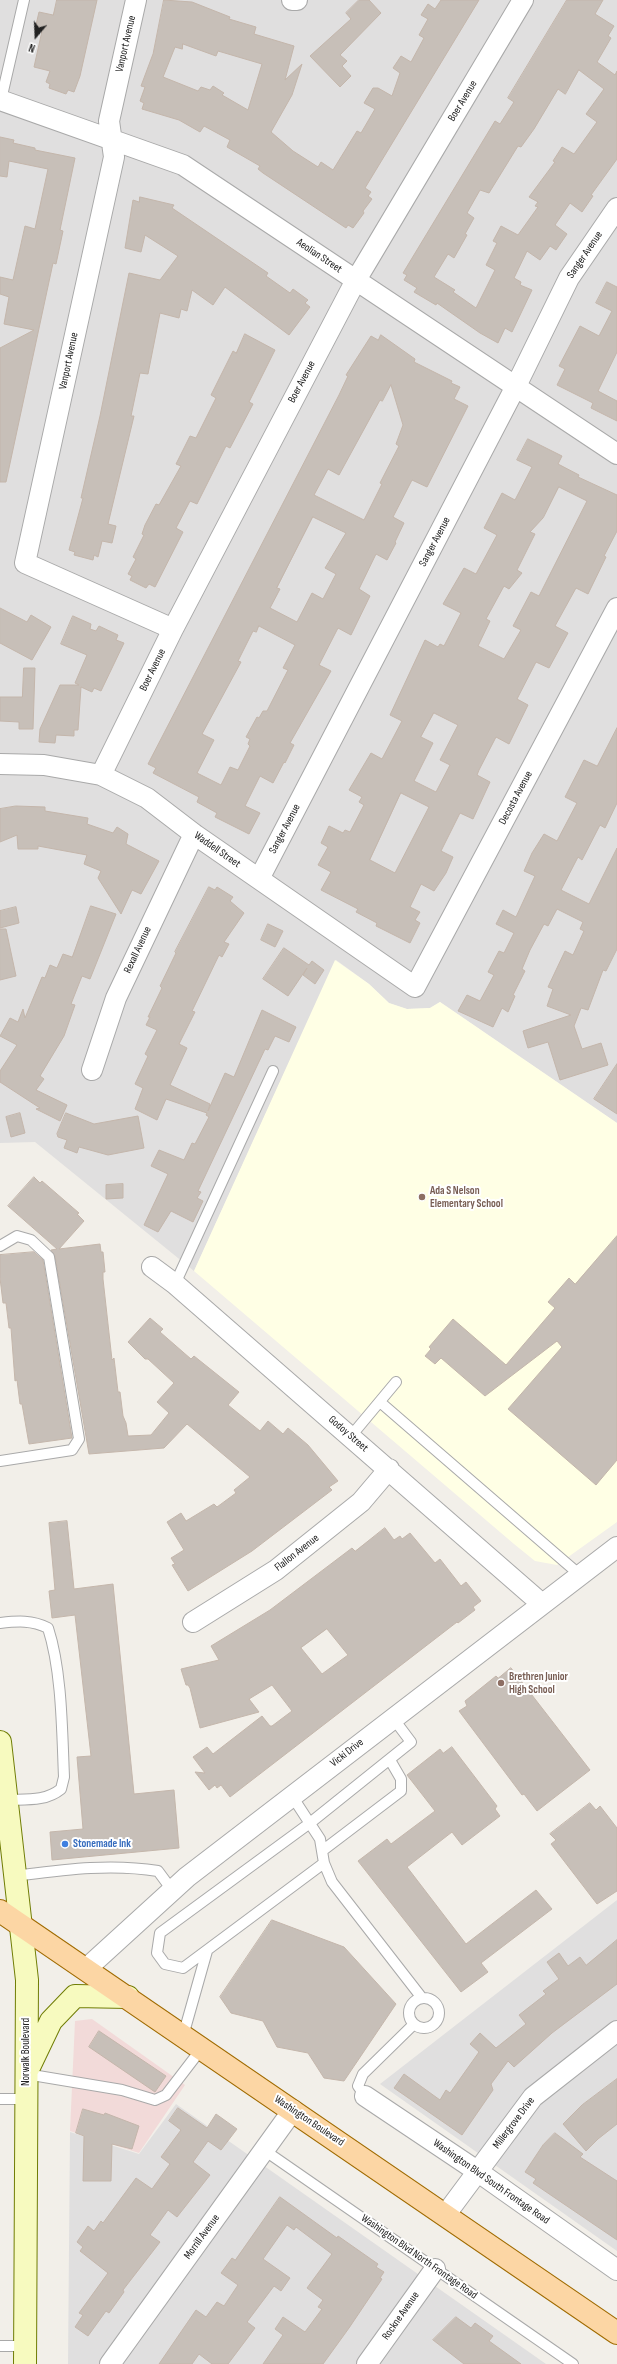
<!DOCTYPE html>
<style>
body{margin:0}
#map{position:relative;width:617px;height:2364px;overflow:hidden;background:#f2efe9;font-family:"Sofia Sans Condensed",sans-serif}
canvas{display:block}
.north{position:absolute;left:16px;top:16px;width:40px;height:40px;-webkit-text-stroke:3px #fff;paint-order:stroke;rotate:199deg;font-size:11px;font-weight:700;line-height:16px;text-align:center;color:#222}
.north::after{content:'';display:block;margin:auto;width:14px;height:18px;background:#222;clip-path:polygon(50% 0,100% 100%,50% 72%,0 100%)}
</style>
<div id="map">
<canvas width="617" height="2364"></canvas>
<div class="north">N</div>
</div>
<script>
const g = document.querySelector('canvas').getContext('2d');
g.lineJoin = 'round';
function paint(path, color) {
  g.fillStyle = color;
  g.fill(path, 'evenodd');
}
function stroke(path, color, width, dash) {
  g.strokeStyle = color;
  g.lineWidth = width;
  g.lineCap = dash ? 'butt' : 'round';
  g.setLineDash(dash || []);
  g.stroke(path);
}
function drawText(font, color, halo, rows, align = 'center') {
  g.font = font + ' "Sofia Sans Condensed",sans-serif';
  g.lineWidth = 4;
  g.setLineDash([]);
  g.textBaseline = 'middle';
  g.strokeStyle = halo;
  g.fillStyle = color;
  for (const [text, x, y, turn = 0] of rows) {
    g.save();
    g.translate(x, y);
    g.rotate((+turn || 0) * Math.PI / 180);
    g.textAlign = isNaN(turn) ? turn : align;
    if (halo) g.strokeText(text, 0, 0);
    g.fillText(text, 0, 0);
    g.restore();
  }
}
paint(new Path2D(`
 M0,0H617V1123L440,1002L430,1008L407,1009L389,1003L369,984L336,960L194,1271L35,1142L0,1143Z
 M617,1900V2251L380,2084Z
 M176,2104L546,2364H68L70,2132L139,2154Z`), '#e0dfdf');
paint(new Path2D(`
 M92,2019L185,2085L139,2153L70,2131L75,2021Z`), '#f2dad9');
paint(new Path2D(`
 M335,960L369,984L389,1003L407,1009L430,1008L440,1002L617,1123V1522L557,1565L535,1561L514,1544L194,1271Z`), '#ffffe5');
const building = new Path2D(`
 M57,0H97L80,76L74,92L68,90L66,94L49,88L50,84L46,82L50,71L34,67L42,31L35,29L39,12L53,15Z
 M164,0L192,2L230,17L229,19L256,27L254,34L294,46L285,80L302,64L292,95L271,132L293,151L318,167L321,162L333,170L357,131L361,133L375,109L364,103L373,88H378L392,96L400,73L393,68L401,56L411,62L424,38L419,35L428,19L421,15L428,4L435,9L441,0H479L365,188L371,192L368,196L372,199L363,211L364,213L353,228L348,225L346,228L263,173L258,169L260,166L227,147L230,140L204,126L200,132L179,120L142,109L144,103L140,101L145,87L141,86L153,54ZM183,44L216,56L218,51L262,64L248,110L222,95L224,93L213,86L210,90L201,87L198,91L163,77L175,47L182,49Z
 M359,0H369L381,13L340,55L347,61L342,66L351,76L340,87L310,56L351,19L346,13Z
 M567,0H603L595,14L614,26L608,36L611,38L597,62L615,75L617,71V159L591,195L593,196L582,212L570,203L555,225L567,234L556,250L550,246L540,260L527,251L514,278L521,282L520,285L532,290L512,332L505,328L498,343L480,333L437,303L436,305L414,292L417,288L404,280L407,275L403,273L495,121L500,124L514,102L508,98ZM579,70L604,89L586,114L597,122L574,154L562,147L553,161L555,162L529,197L538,202L535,206L538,207L518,235L501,226L493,241L497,243L486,265L495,270L476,308L453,292L455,290L434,277L448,254L454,258L467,235L465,234L474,218L467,213L480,190L489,193L518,146L521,147L534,129L558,89L565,94Z
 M0,137L14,140L13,143L35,148V150L75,158L60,230L63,231L56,264L53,263L6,482H0V348L34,330L4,324L9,297L0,294V277L13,280L25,226L35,229L48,169L9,161L7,177L0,176Z
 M140,197L174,205L172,208L268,273L266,276L290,293L293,289L308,300L305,303L310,307L289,335L225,287L213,305L192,290L187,311L181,309L179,318L160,313L148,374L140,373L131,416H134L108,524L116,526L112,543L102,541L98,557L94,555L93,560L74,555L75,552L69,550L83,498H81L100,416L129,273L160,280L178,256L145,235L141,252L125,248L133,200L139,202Z
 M607,282L617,287V352L598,391L617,401V421L591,408L593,403L557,385L565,369L559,366L580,326L599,336L612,311L596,303Z
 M245,334L275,350L249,402L253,404L230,448L226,446L197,504L190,501L176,528L183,532L155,587L149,584L146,588L130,580L132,576L128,574L136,559L133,557L144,535L142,534L145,525L156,504L159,505L181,466L176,464L190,436L196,438L216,398L211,395L233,351L236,353Z
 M381,335L415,359L414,362L452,381L451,383L460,387L454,399L468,406L427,487L412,480L393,517L404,523L395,542L396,543L387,560L376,554L359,589L370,596L351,635L338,628L319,665L331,671L290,743L294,745L285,763L284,762L273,783L260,776L245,806L260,813L249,834L215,817L217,813L197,802L199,797L153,773L156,768L148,764L339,395L348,376L346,375L371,336L378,340ZM391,385L403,425L396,444L399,446L380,483L382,484L364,520L314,495L328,469L339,475L380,400L382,401ZM313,517L346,533L325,568L336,574L323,599L312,593L297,622L270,608L280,589L277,588ZM259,626L295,645L283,668L288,670L267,711H263L259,718L257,717L246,737L250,739L248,744L250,746L238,770L230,767L221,785L197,773L214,740L202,734L241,662L238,661L253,631L256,632Z
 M528,439L562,456L558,464L579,475L578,477L617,495V531L604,556L606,557L588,594L576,588L555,626L568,633L549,668L536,662L517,699L528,705L509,744L496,737L479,770L477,775L490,782L473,819L460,813L441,851L453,857L446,873L434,891L421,884L410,907L420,912L415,920L420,923L410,943L376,926L377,923L356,912L358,909L321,890L331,872L318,865L328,847L321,843L329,826L343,833L345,830L350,832L364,805L359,802L362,797L349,790L371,753L382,759L402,721L390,715L425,640L438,647L440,644L444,646L461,613L443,604L464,568L476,574L497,535L484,528L502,493L515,500L532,467L517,460ZM559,487L587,501L539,596L531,592L513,626L521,630L504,659L478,646L490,621L486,619L504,586L509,589L522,573L517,570L535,534L530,532L543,518ZM434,713L458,725L440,760L450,765L436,792L414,781L433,743L421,737ZM401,793L429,807L395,873L370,860Z
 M0,608L27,622L31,615L51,627L32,660L0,643Z
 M73,616L91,624L90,629L96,631L99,626L118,635L116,640L124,643L101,691L94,688L92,692L81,687L78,730H74V736L56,735L55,743L39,742L40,729L60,685H79L75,683L87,655L61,644Z
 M24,668H35L33,729H19V722L0,721V697H22Z
 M617,728V803L605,828L600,825L582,860L578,857L561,890L589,904L617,848V949L606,971L603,970L588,1010L581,1008L574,1026L582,1049L601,1043L608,1065L560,1080L548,1042L528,1048L523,1031L571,1015L547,1006L553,989L548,987L565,951L573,955L584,931L580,929L583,922L557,909L548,926L544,924L530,950L522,969L525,971L513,995L515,996L508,1012L502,1008L493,1027L458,1011L467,995L480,1001L494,975L488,972L499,951L504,953L514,933L496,924L503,910L516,917L535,876L524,871L532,853L544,834L557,841L577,803L565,797L584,760L597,766Z
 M16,806L45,807V811L88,818L87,824L113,833L117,827L128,834L126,844L159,861L141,894L132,890L121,914L98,878L101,871L84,864L87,855L38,846V849H18L17,835L0,842V809Z
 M209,887L215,890L217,887L233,897L230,901L244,913L224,942L229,944L222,957L219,955L192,1011L195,1012L179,1044L187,1048L170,1085L210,1104L208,1111L225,1073L234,1077L262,1010L296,1027L289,1042L275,1036L268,1050L265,1049L198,1191L201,1192L197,1198L203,1201L193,1222L171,1211L158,1232L144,1225L168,1174L151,1166L159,1150L184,1160L192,1143L195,1144L209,1117L206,1115L207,1113L166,1099L157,1120L135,1109L143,1088L135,1084L148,1056L145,1054L157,1030L146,1025L150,1017H148L162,988L160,986L176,953L175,952Z
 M91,906L116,914L90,979L82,976L71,1004L75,1005L64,1036L40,1076L44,1079L36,1090L67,1105L60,1121L36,1109L40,1108L0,1082V1071L17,1045L0,1036L10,1018L18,1022L23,1009L25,1018L42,977L45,978L50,965L57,968L63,954L72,957Z
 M16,907L19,923L0,928V911Z
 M268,924L283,931L275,947L261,940Z
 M0,929H6L16,976L0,980Z
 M284,948L309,965L312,961L324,970L315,984L303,975L307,968L288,996L263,979Z
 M617,1064V1114L594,1099Z
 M20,1113L25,1133L11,1137L6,1117Z
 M66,1113L94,1124L138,1116L144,1148L108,1155L79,1147L77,1153L64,1148L67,1140L58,1137L57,1134Z
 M34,1177L40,1183L42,1181L79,1213L77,1214L84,1221L59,1249L100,1244L101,1252H103L105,1272H103V1279L112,1360L114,1358L118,1392H120L123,1416L126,1423L128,1436L151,1435L169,1413L157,1402L174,1383L148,1359H145L128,1342L150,1318L163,1329L160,1332L191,1359L194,1356L239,1392L228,1405L260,1431L268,1421L283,1434L288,1428L308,1445L338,1481L329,1487L332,1490L252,1551L188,1591L172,1565L175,1564L171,1558L184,1550L167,1522L181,1513L186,1521L214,1504L217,1507L236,1493L234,1490L250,1477L187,1424L164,1448L89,1454L55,1256L51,1250L57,1249L8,1206Z
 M123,1184V1198L106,1199V1185Z
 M617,1236V1460L596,1485L508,1409L562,1347L557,1341L485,1396L441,1358L435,1364L425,1356L431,1349L429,1347L453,1319L506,1365L555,1308L548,1302L569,1278L575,1284Z
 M34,1252L43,1260L72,1438L29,1444L22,1404H20L17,1380L15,1381L11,1328H9L6,1303H3L0,1278V1255Z
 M67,1521L74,1589L113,1584L134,1794L174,1790L179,1848L52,1860L50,1832L83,1829L77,1757L91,1756L75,1615L52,1618L49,1591L55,1590L49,1523Z
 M385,1528L394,1540L400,1536L402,1539L410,1533L435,1563L440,1559L461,1586L466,1582L481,1601L473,1607L475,1610L458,1623L457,1622L230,1797L221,1785L217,1788L215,1785L209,1790L195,1772L205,1773L193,1757L207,1747L213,1754L262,1716L270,1726H272L292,1711L272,1685L249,1699L259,1712L200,1728L190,1688L188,1685H186L181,1669L219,1660L211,1646L270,1610L352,1548L355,1551ZM327,1629L348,1655L322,1674L301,1648Z
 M511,1668L590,1770L537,1811L524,1794L522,1795L459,1711L467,1706L465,1701L496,1676L498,1678Z
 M452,1747L497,1806L495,1809L500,1816L462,1845L452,1832L407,1867L466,1944L536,1890L552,1909L481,1963L488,1972L461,1992L358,1861L387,1839L391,1844L435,1811L407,1775L440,1749L443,1753Z
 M590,1803L596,1810L600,1806L617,1828V1891L597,1904L551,1844L556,1840L550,1834Z
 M272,1920L344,1947L396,2004L344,2081L324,2078L308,2053L277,2047L263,2021L231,2013L220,1997Z
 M617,1940V1984L552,2033L514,2067L508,2061L491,2084L493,2090L462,2135L394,2088L404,2074L440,2100L446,2090L450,2093L479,2052L470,2044L480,2033L496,2048L526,2024L519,2015L546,1994L543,1991L559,1979L547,1962L559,1953L568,1966L580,1957L586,1965Z
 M99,2031L166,2076L155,2092L89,2047Z
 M617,2079V2124L598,2139L586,2151L563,2124L582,2105Z
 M178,2108L207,2128L216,2114L237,2129L221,2150L208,2141L193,2162L210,2175L177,2217L168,2210L150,2235L160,2242L123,2290L124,2292L109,2313L106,2311L88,2336L75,2327L83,2315L79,2313L108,2273L80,2251L83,2247L77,2242L88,2226L94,2231L101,2221L103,2223L136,2178L152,2189L170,2164L161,2157L181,2130L169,2121Z
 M83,2109L104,2115L105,2113L139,2126L132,2149L112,2144L111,2181H83L84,2136L76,2133Z
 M555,2133L583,2154L580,2157L617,2181V2240L533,2183L536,2179L525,2172L543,2145Z
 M280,2197L337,2238L338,2236L378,2264L376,2267L384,2272L380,2278L382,2279L349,2328L323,2364H263L283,2335L275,2329L283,2317L305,2332L322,2309L318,2307L323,2300L307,2288L332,2254L296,2227L294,2230L287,2225L263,2259L290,2278L281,2291L274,2286L247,2322L255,2328L228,2364H212L199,2354L192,2364H159L196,2310L206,2317L217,2302L224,2306L238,2285L221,2273L232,2258L235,2260Z
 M456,2317L471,2328L475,2323L493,2336L489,2341L521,2364H464L433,2340Z`);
paint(building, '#c7bfb8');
stroke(building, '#c4b6ab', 1);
const lane = new Path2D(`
 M1,100L24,0
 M0,1246L17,1236L31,1240L49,1257L79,1439L72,1450L0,1461
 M175,1284L273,1071
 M380,1402L580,1575
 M351,1436L396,1382
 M0,1623C18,1621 32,1620 48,1628C62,1671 62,1731 64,1777L61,1789C45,1802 25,1799 6,1800
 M292,1796L320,1839L324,1863L332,1882L422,1998
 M322,1851L401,1791V1779L390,1760
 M324,1863L183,1968L165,1964L157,1953L160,1933L310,1823L411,1742L393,1718
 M14,1876C62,1870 109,1863 158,1871L172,1890
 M409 2013a15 15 0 1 1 30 0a15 15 0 1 1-30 0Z
 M183,2036L207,1951
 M26,2074L122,2090L155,2100L166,2095L202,2048
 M365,2096L358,2086L363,2074L414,2024
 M0,2099H26
 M264,2150L573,2364
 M0,2346H25`);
const street = new Path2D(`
 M136,0L109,121L114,157L25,563L173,629
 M292,0H297
 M0,100L183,165L617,454
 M0,764L44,765L101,775L147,798L194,834L415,987L617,608
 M101,775L173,629L356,280L523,0
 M259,879L516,386L569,278L617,208
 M92,1070L116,998L194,834
 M152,1267L175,1284L542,1604
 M193,1622L276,1570L361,1502L389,1469
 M86,1969L187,1877L617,1547
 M365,2096L477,2171L617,2270
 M446,2214L533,2097L617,2031
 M110,2364L293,2110
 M367,2364L435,2269`);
const secondary = new Path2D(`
 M0,1742L27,1980L25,2364
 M29,2067L51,2021L75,1996L128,1997`);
const primary = new Path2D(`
 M0,1911L617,2333`);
stroke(lane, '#a9a9a9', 12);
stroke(street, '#a9a9a9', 22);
stroke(secondary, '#707d05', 24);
stroke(primary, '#a06b00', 24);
stroke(lane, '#fff', 10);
stroke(street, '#fff', 20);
stroke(secondary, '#f7fabf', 22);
stroke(primary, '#fcd6a4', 22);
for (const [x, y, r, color] of [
 [422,1197,4,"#8d6e63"],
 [501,1683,4,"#8d6e63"],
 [65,1844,4,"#3f7fe0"]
]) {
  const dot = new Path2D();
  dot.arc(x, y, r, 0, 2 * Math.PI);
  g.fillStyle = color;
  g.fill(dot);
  stroke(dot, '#fff', 1.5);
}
drawText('11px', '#222', '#fff', [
 ["Vanport Avenue",126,44,-77],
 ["Boer Avenue",463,101,-59],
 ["Sanger Avenue",585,255,-56],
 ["Aeolian Street",319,256,34],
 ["Vanport Avenue",69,361,-78],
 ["Boer Avenue",302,382,-62],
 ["Sanger Avenue",435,542,-62],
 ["Boer Avenue",153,670,-64],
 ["Decosta Avenue",516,798,-62],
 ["Sanger Avenue",285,829,-62],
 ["Waddell Street",217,850,35],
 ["Rexall Avenue",138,950,-65],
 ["Godoy Street",348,1434,41],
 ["Flallon Avenue",297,1553,-38],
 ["Vicki Drive",347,1753,-38],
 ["Norwalk Boulevard",26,2052,-90],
 ["Washington Boulevard",309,2121,34],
 ["Millergrove Drive",514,2123,-53],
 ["Washington Blvd South Frontage Road",491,2182,35],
 ["Morrill Avenue",202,2237,-54],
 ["Washington Blvd North Frontage Road",419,2257,35],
 ["Rockne Avenue",401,2316,-55]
]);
drawText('bold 11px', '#785e54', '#fff', [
 ["Ada S Nelson",430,1191],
 ["Elementary School",430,1204],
 ["Brethren Junior",509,1677],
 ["High School",509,1690]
], 'left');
drawText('bold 11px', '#366cbe', '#fff', [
 ["Stonemade Ink",73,1844]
], 'left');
</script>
